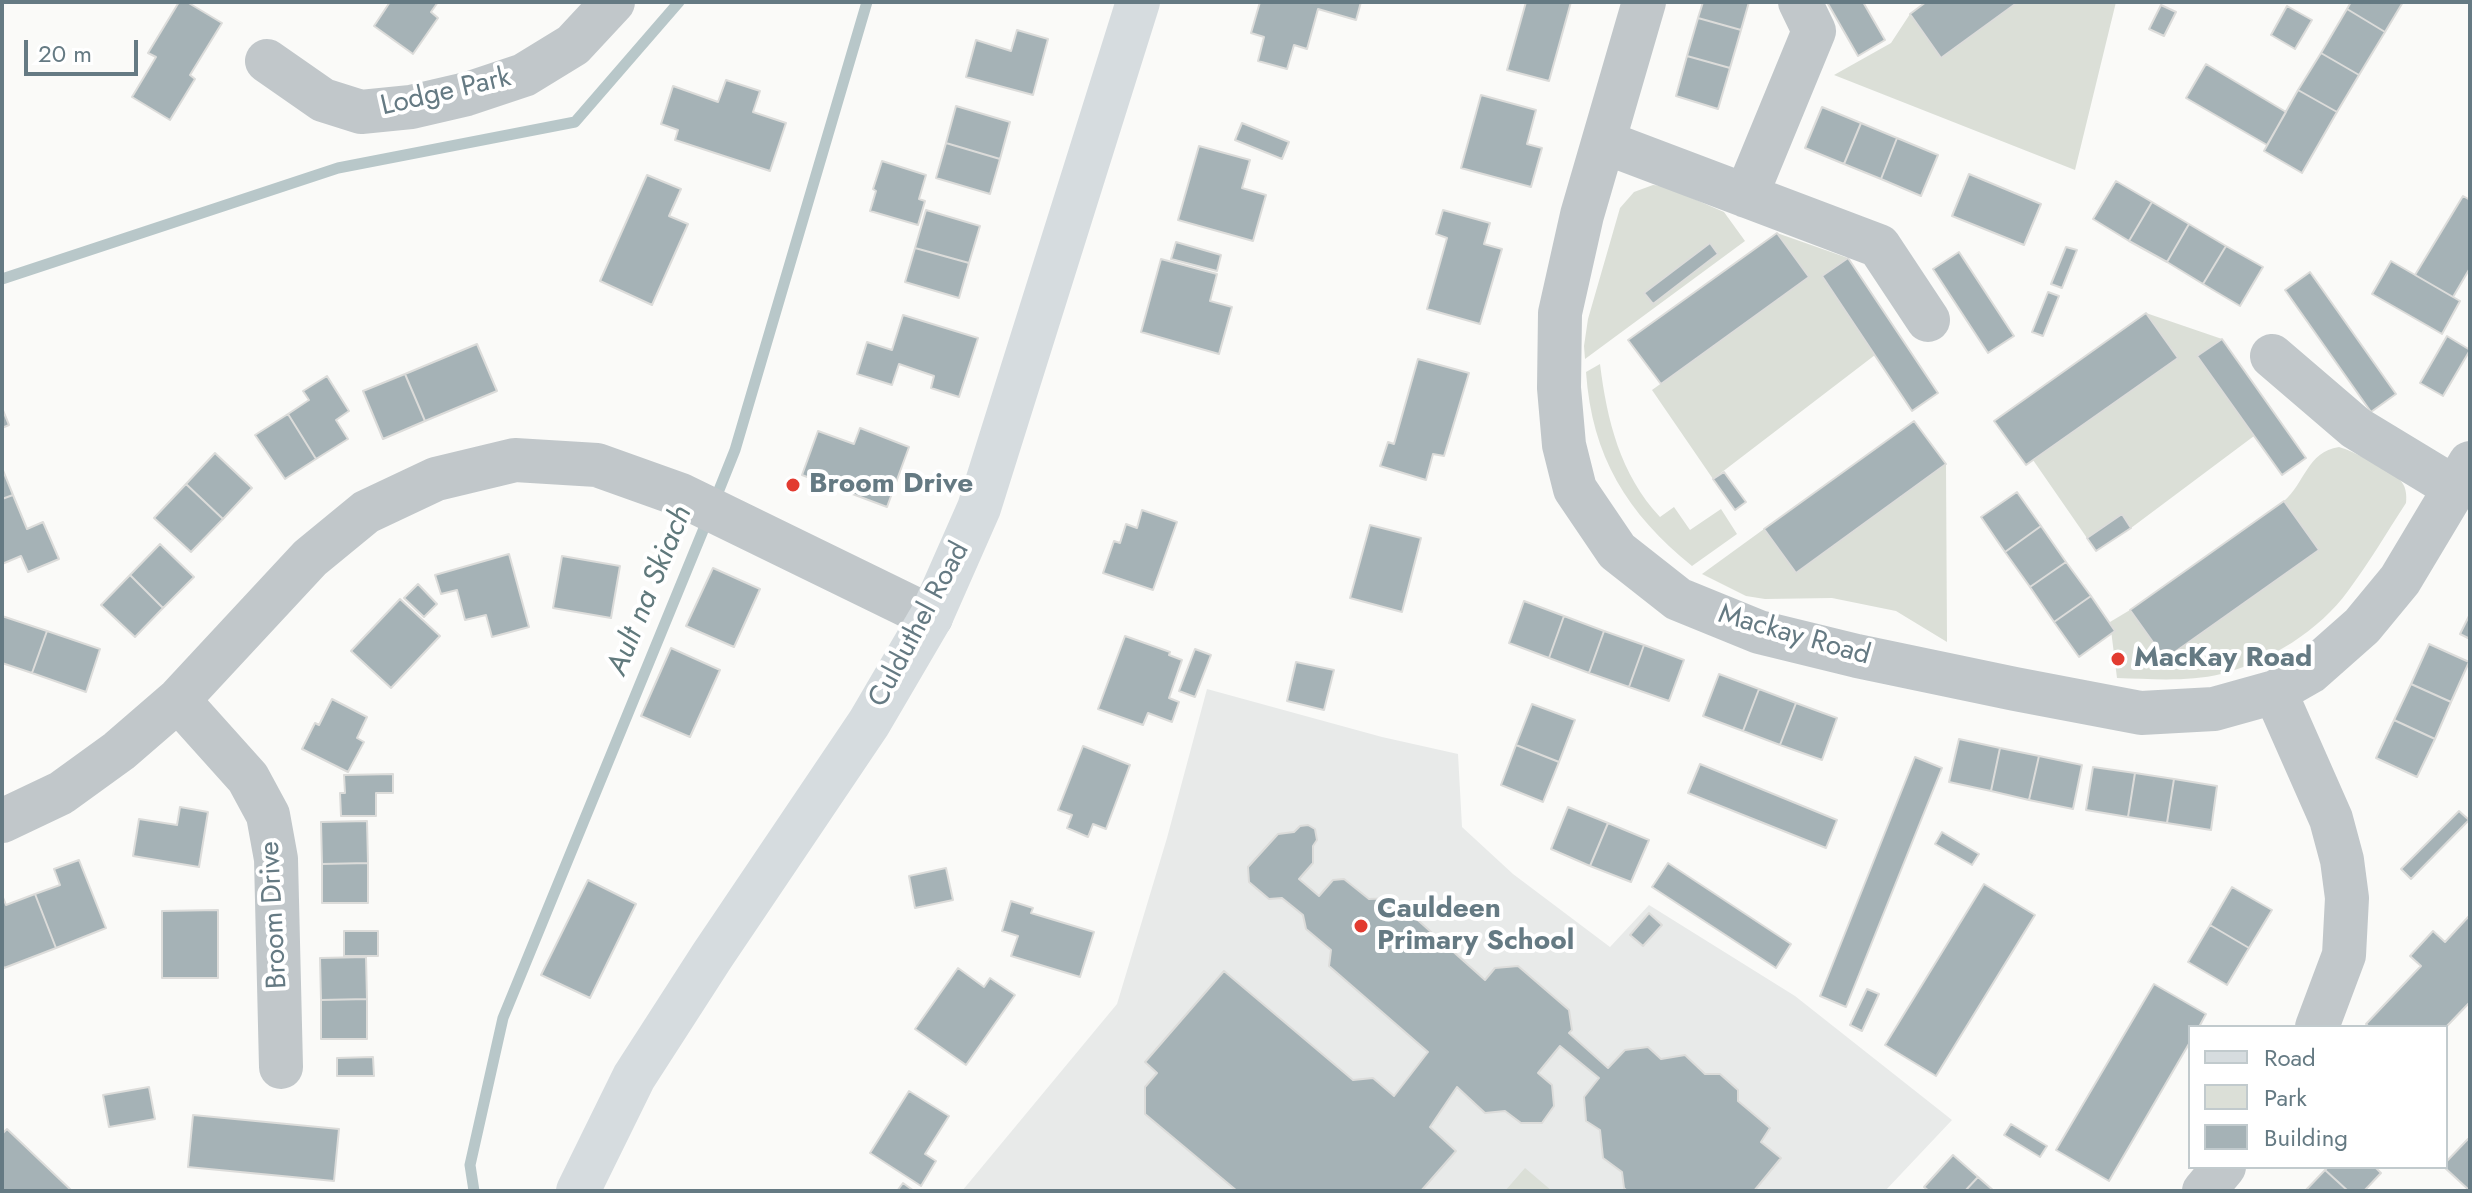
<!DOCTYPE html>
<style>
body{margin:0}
#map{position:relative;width:2472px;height:1193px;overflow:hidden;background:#fafaf8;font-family:Jost,sans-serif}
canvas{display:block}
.frame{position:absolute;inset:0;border:4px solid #657a83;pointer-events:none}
.legend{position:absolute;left:2188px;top:1025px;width:260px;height:144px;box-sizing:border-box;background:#fff;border:2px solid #c1cacd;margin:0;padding:10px 14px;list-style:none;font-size:24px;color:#657a83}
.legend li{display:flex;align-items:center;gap:16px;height:40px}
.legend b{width:40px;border:2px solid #c1cacd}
.scale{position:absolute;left:24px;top:40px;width:114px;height:36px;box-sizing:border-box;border:4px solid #657a83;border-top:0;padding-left:10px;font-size:24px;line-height:28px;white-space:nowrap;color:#657a83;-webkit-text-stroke:6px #fff;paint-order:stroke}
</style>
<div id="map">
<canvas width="2472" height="1193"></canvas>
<div class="frame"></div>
<ul class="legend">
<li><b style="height:10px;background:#d6dcdf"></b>Road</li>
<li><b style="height:22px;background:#dbdfd7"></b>Park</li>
<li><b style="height:22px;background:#a5b2b6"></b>Building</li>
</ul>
<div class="scale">20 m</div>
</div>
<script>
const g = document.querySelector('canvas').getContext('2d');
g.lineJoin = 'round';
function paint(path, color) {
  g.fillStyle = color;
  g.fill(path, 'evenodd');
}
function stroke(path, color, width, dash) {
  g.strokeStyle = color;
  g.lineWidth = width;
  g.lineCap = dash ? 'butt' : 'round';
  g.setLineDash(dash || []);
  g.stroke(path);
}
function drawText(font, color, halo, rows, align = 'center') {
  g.font = font + ' Jost,sans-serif';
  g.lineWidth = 8;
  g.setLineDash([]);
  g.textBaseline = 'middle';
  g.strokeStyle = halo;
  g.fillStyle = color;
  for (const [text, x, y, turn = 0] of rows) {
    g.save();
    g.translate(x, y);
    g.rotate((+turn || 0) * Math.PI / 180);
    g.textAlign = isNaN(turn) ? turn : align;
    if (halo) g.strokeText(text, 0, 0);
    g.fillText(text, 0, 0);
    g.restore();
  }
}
paint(new Path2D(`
 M1207,689L1382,737L1458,754L1462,827L1513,874L1610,947L1649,905L1795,996L1952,1120L1885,1191H962L1117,1004L1167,838Z`), '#e8eae9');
paint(new Path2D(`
 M2018,2H2116L2075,170L1834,75L1891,43L1910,14L1941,57Z
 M1653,185L1664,186L1724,212L1745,241L1585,359L1584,346L1588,319L1620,208L1634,192Z
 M1777,233L1848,258L1822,276L1875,355L1713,479L1652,390L1809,277Z
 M2146,313L2222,339L2198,356L2254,436L2131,528L2122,514L2087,538L2033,460L2177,359Z
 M1600,364C1607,420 1620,474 1660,517L1674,507L1690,530L1721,509L1737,534L1692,566C1627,513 1592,457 1586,372Z
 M2339,447C2353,451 2388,469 2399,479C2406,485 2407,495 2406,503C2387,532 2369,563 2348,591C2320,630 2269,662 2221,674C2188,682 2151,679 2117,678L2110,622L2130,610L2165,658L2318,550L2284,501C2305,483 2307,452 2339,447Z
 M1946,464L1947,642L1896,611L1832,598L1765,599L1746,596L1702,574L1764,529L1796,573Z
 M1525,1168L1552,1191H1505Z`), '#dbdfd7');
stroke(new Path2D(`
 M2,279L338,168L575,122L679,2
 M715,500L735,450L867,2
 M474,1191L470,1165L503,1018L709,516`), '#b8c7c9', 11);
const building = new Path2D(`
 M179,2H187L222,23L190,75L195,79L170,120L132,97L156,57L148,53Z
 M390,2H438L431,12L438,18L413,54L374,26Z
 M1260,2H1361L1356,20L1318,9L1307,49L1294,45L1287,69L1258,61L1264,37L1251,33Z
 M1526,2H1571L1549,81L1507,70Z
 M1703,2H1749L1741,30L1698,18Z
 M1827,2H1863L1885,40L1858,56Z
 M1926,2H2018L1941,58L1910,14Z
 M2351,2H2403L2385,32L2347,9Z
 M2161,5L2176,12L2164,36L2149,29Z
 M2287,6L2312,20L2295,49L2271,35Z
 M2347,9L2385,32L2359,75L2321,53Z
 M1698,18L1741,30L1730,68L1687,56Z
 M1017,30L1048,39L1033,95L966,77L976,40L1011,51Z
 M2321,53L2359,75L2337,112L2298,90Z
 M1687,56L1730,68L1718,109L1676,96Z
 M2206,64L2286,112L2267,145L2186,98Z
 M726,80L760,91L753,112L786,123L770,171L675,140L678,130L661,124L673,86L718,102Z
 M2298,90L2337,112L2302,173L2264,151Z
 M1481,95L1536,110L1527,144L1542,148L1531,187L1461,168Z
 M956,106L1010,122L1000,159L946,143Z
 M1822,107L1861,123L1844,164L1805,148Z
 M1242,123L1289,142L1282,159L1235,140Z
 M1861,123L1897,138L1881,179L1844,164Z
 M1897,138L1938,155L1921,196L1881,179Z
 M946,143L1000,159L990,194L936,178Z
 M1199,146L1250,160L1242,188L1266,195L1253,241L1178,220Z
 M882,161L926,175L919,199L925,201L918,225L870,211L876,191L873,189Z
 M1969,174L2041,204L2024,245L1952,216Z
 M647,175L681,189L669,216L688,224L652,305L600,281Z
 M2116,181L2152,202L2129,241L2093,219Z
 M2463,196L2470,200V268L2453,297L2415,275Z
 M2152,202L2189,224L2167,262L2129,241Z
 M926,210L980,226L969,263L915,248Z
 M1443,210L1490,223L1484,244L1502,249L1480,324L1427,309L1447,238L1436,234Z
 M2189,224L2226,246L2203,284L2167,262Z
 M1777,233L1809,277L1661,384L1628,340Z
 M1176,242L1221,255L1217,271L1171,259Z
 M1710,243L1718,254L1653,304L1644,293Z
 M2226,246L2263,267L2240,306L2203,284Z
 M2066,247L2077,250L2062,288L2051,284Z
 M915,248L969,263L959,298L905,282Z
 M1959,252L2014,336L1988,353L1933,269Z
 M1848,258L1938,393L1912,411L1822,276Z
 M1161,259L1217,274L1210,301L1232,307L1219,354L1141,332Z
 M2391,261L2460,301L2442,334L2372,294Z
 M2310,272L2396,394L2371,412L2285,290Z
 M2048,292L2059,296L2043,336L2032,332Z
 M2146,313L2178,358L2026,465L1994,421Z
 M903,315L978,338L959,397L931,388L934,376L899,364L892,385L857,374L867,342L892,350Z
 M2447,336L2470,350L2443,396L2420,383Z
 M2222,339L2306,458L2282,475L2197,356Z
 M477,344L497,391L425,421L405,374Z
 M1418,359L1469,373L1444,456L1433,454L1426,480L1380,466L1388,442L1394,444Z
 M405,374L425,421L383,439L363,391Z
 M327,376L349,411L336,420L348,439L316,459L288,414L309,400L303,391Z
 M2,408L9,425L2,428Z
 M288,414L316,459L285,479L255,435Z
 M1914,421L1946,464L1796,573L1764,529Z
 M860,428L909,447L887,507L802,475L818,431L854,444Z
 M215,453L252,488L223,519L186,484Z
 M2,468L13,495L2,499Z
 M1724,472L1746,502L1735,510L1713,479Z
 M186,484L223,519L191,552L154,518Z
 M2017,492L2041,526L2005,552L1981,517Z
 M13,495L27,529L43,522L59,559L28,572L21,556L2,564V499Z
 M2284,501L2319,550L2165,659L2130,610Z
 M1142,510L1177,522L1153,590L1103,573L1114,541L1120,543L1126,524L1137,528Z
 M2122,514L2131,528L2096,551L2087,538Z
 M1370,525L1421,538L1402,612L1350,598Z
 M2041,526L2066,562L2030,587L2005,552Z
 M160,544L194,577L163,608L130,575Z
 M509,554L529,627L492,637L486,615L465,620L457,590L441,594L435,575Z
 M562,556L620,566L611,618L553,608Z
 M2066,562L2091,596L2054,622L2030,587Z
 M713,568L760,589L734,647L686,626Z
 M130,575L163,608L135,637L101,605Z
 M418,584L437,604L424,617L404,598Z
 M2091,596L2115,631L2079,657L2054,622Z
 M400,599L440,636L391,688L351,651Z
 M1524,601L1564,616L1549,658L1509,643Z
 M2470,614V639L2460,634Z
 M2,616L47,631L32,673L2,663Z
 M1564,616L1604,631L1589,673L1549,658Z
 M47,631L100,649L86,692L32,673Z
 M1604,631L1644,645L1629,687L1589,673Z
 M1125,636L1170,652L1169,655L1182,660L1169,698L1179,702L1172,722L1148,713L1143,725L1098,709Z
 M2429,644L2469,662L2451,702L2411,684Z
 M1644,645L1684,660L1669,701L1629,687Z
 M671,648L720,670L690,737L641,716Z
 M1195,649L1211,655L1195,697L1179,691Z
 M1296,662L1334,670L1324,710L1287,701Z
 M1719,674L1759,689L1743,731L1703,716Z
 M2411,684L2451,702L2435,739L2394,720Z
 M1759,689L1796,703L1780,745L1743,731Z
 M332,699L367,717L357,738L364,742L348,772L302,749L315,723L319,725Z
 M1796,703L1837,718L1822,760L1780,745Z
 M1532,704L1575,720L1559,762L1516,745Z
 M2394,720L2435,739L2417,777L2376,758Z
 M1959,739L2000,748L1991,791L1949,782Z
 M1516,745L1559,762L1543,802L1501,785Z
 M1083,746L1130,765L1106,829L1093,824L1088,837L1067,828L1072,815L1058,810Z
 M2000,748L2039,756L2029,800L1991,791Z
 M2039,756L2082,765L2073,809L2029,800Z
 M1915,757L1942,768L1846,1007L1820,996Z
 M1700,764L1837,820L1826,848L1688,793Z
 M2093,767L2135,773L2128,817L2086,810Z
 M2135,773L2174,779L2167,823L2128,817Z
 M393,774V793H376V816H341L340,793H345L344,775Z
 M2174,779L2217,786L2211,830L2167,823Z
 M180,807L208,812L199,867L133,856L139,819L177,825Z
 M1568,807L1608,823L1590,866L1551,849Z
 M2459,811L2469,820L2411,879L2401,869Z
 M367,821L368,863L322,864L321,822Z
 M1608,823L1649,840L1631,882L1590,866Z
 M1308,825L1315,829L1317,840L1313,846V863L1299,879L1319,896L1333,880L1344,879L1369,899L1393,898L1485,980L1495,968L1518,966L1569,1010L1572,1030L1569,1033L1608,1068L1625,1050L1648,1047L1661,1059L1685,1055L1705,1074H1720L1738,1090V1101L1770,1128L1761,1142L1781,1158L1754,1191H1627L1624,1188L1622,1172L1603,1158L1600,1130L1586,1121L1584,1097L1599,1078L1560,1046L1538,1073L1552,1085L1554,1106L1542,1123H1521L1505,1111L1485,1113L1457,1087L1430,1127L1456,1151L1421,1191H1237L1145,1114V1087L1157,1073L1145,1062L1224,971L1353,1080L1373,1078L1394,1096L1428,1052L1329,966L1331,950L1306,929L1303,915L1282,898L1269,899L1249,882L1248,867L1278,834L1294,832L1300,826Z
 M1942,832L1979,854L1972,865L1935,844Z
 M79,860L106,928L56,948L35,894L60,885L54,869Z
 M368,863V903H322V864Z
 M1668,863L1791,944L1776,968L1652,887Z
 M946,868L953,900L915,908L909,876Z
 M588,880L636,904L590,998L541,975Z
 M1984,884L2035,915L1936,1076L1885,1045Z
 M2232,887L2272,910L2249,948L2210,925Z
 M35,894L56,948L4,968L2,963V895L6,905Z
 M1011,901L1033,908L1031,913L1094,932L1080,977L1011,956L1018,936L1002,931Z
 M218,910V978H162V911Z
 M1649,913L1662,925L1643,946L1630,935Z
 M2470,915V1002L2446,1027H2369L2366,1024L2421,966L2410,956L2433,931L2445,942Z
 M2210,925L2249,948L2227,985L2188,962Z
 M344,931H378V956H344Z
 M366,957L367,999L321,1000L320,958Z
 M958,968L984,987L990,978L1015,995L966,1065L915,1029Z
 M2154,984L2206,1014L2199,1027H2190V1042L2109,1181L2056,1150Z
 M1867,989L1879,994L1862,1031L1850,1025Z
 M367,999V1039H321V1000Z
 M373,1057L374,1076H337V1058Z
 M149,1087L155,1119L109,1127L103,1095Z
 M909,1091L949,1116L925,1154L936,1161L921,1186L870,1153Z
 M193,1115L339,1129L334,1181L188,1167Z
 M2011,1124L2047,1146L2040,1157L2004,1135Z
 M7,1129L72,1191H2V1134Z
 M2468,1139L2470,1140V1191L2444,1167L2446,1162Z
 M1953,1155L1978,1177L1965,1191H1929L1924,1187Z
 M2328,1167H2375L2381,1173L2364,1191H2348L2325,1170Z
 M2325,1170L2348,1191H2305Z
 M1978,1177L1994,1191H1965Z
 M903,1183L914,1191H897Z`);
paint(building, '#a5b2b6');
stroke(building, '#dcdcda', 2);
stroke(new Path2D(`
 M1644,2L1582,215L1560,313L1559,388L1564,445L1575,489L1617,551L1678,599L1759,632L1857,656L2015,689L2141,713L2214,709L2275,692L2310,672L2362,626L2400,580L2470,463
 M267,61L323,100L361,112L411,107L467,94L524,75L573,45L613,2
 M1604,142L1879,246L1928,320
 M1746,196L1814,31L1800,2
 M2272,356L2356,428L2455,488
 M2275,692L2331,819L2342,860L2347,898L2344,955L2317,1027
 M178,700L248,778L268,815L276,859L281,1067
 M2,821L61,793L119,751L178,700L310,558L366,512L436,479L515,460L597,465L681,495L931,617
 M2204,1191L2224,1167`), '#c1c7ca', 44);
stroke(new Path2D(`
 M578,1191L634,1077L712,956L869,723L931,617L979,508L1138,2`), '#d6dcdf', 44);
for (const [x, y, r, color] of [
 [793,485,8,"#e23b30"],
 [2118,659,8,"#e23b30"],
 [1361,926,8,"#e23b30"]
]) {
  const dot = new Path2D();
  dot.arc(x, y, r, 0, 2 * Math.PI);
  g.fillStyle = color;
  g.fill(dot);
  stroke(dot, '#fff', 3);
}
drawText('28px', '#657a83', '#fff', [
 ["Lodge Park",446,93,-13],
 ["Culduthel Road",920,625,-62],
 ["Mackay Road",1794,636,16],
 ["Broom Drive",275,915,-93]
]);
drawText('bold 28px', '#657a83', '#fff', [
 ["Broom Drive",809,485],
 ["MacKay Road",2134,659],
 ["Cauldeen",1377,910],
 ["Primary School",1377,942]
], 'left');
drawText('italic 30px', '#60797c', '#fff', [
 ["Ault na Skiach",651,591,-68]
]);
</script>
